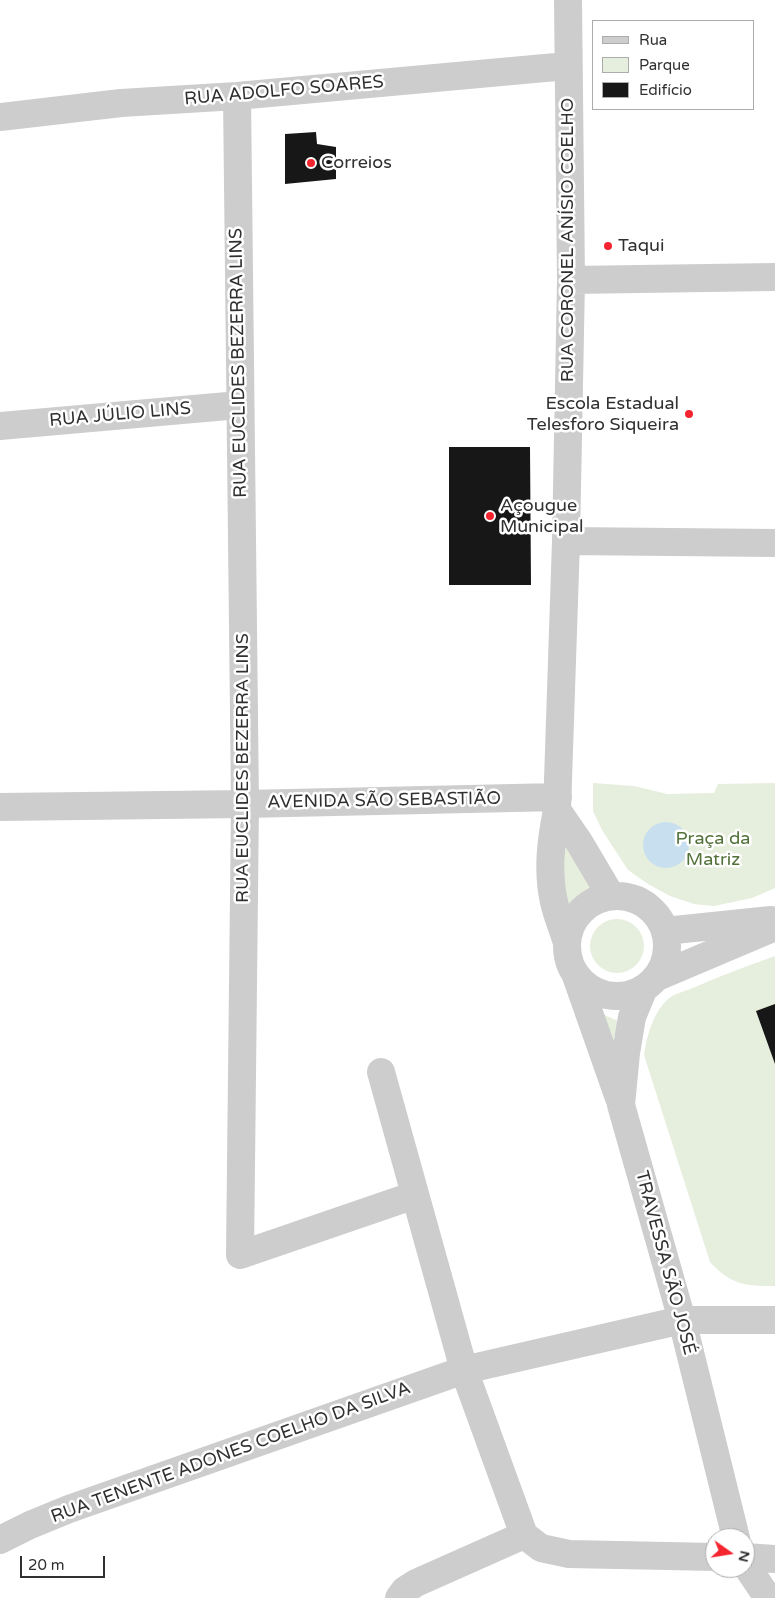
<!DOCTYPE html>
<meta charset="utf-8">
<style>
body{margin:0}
#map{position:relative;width:775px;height:1598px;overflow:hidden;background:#fff;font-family:"Varela Round",sans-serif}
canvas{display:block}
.legend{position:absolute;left:592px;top:20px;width:162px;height:90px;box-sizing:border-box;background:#fff;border:1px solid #acacac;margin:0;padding:6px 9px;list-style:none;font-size:15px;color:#303030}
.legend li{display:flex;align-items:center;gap:10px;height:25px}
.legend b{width:25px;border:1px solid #acacac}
.north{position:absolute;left:705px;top:1528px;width:50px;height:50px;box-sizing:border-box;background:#fff;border:1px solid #acacac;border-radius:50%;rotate:103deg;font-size:14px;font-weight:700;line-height:20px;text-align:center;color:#303030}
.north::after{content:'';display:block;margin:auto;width:18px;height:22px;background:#f52530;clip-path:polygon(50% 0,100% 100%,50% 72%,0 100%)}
.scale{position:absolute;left:20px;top:1556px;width:85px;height:22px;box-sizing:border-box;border:2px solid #303030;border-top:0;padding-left:6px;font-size:15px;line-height:18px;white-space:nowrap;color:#303030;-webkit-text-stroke:4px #fff;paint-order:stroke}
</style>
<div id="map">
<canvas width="775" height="1598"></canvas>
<ul class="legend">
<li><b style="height:6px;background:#cdcdcd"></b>Rua</li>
<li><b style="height:14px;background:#e6eedd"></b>Parque</li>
<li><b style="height:14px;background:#171717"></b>Edifício</li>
</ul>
<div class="north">N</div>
<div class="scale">20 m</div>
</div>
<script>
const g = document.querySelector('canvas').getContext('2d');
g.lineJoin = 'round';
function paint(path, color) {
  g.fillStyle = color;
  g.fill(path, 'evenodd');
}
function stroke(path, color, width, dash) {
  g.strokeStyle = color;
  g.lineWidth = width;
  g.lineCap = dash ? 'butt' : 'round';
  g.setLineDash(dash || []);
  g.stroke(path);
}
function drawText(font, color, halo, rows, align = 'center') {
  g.font = font + ' "Varela Round",sans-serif';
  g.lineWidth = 5;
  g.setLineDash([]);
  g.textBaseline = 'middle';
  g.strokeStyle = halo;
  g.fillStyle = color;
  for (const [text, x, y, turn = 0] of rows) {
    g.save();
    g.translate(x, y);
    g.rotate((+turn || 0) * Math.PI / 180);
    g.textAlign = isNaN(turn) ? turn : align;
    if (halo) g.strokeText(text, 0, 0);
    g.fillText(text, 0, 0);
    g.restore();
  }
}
paint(new Path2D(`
 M593,783L634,786L667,794L714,793L718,784L775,783V888L752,898L714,906L694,904L670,896L648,884L628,870L602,830L593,811Z
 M556,832L603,892L583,902L568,916Z
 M590 946a27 27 0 1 1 54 0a27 27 0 1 1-54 0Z
 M775,956V1286C746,1286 731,1285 710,1262L644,1055C647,1035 653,1013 668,999C674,994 685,991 693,988C720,976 747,966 775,956Z
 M598,1012L620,1022L614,1037V1057Z`), '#e6eedd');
paint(new Path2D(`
 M643 845a23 23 0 1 1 46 0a23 23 0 1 1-46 0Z`), '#c8dff0');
paint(new Path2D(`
 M316,132L317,144L336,147V179L285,184V134Z
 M449,447H530L531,585H449Z
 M775,1004V1064L756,1011Z`), '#171717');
stroke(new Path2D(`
 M237,96L245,804L240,1255L415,1195
 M0,117L121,103L237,96L567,66
 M571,280L775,277
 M0,426L239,405
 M566,541L775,543
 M0,807L245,804L558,797
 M557,810L579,842L611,896
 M567 946a50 50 0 1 1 100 0a50 50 0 1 1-100 0Z
 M665,931L771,920
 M567,943C563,929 557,916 554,902C547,871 551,840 557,810L566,541L571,280L568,0
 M575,973L619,1098
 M657,977L775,927
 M644,988L632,1017L626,1053L621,1105L682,1320L736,1538
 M381,1072L464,1370L524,1535L541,1548L569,1554L715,1557
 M0,1540L30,1525L69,1509L464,1370L682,1320H775
 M745,1557L775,1559
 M745,1564L768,1598
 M399,1598L405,1590L416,1583L524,1535`), '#cdcdcd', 28);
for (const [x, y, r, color] of [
 [311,163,5,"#f52530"],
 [608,246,5,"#f52530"],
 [689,414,5,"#f52530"],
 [490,516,5,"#f52530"]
]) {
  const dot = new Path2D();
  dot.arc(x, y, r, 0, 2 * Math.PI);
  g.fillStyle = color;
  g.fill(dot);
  stroke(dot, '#fff', 2);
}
drawText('18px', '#303030', '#fff', [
 ["RUA ADOLFO SOARES",284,91,-5],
 ["RUA CORONEL ANÍSIO COELHO",568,240,-90],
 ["RUA EUCLIDES BEZERRA LINS",239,363,-91],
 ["RUA JÚLIO LINS",120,415,-5],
 ["RUA EUCLIDES BEZERRA LINS",243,768,-90],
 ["AVENIDA SÃO SEBASTIÃO",384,801,-1],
 ["TRAVESSA SÃO JOSÉ",665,1263,75],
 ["RUA TENENTE ADONES COELHO DA SILVA",231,1453,-20]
]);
drawText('18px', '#303030', '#fff', [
 ["Correios",321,163],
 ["Taqui",618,246],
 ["Escola Estadual",679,404,"right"],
 ["Telesforo Siqueira",679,425,"right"],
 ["Açougue",500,506],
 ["Municipal",500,527]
], 'left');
drawText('18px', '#527139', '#fff', [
 ["Praça da",713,839],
 ["Matriz",713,860]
]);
</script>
